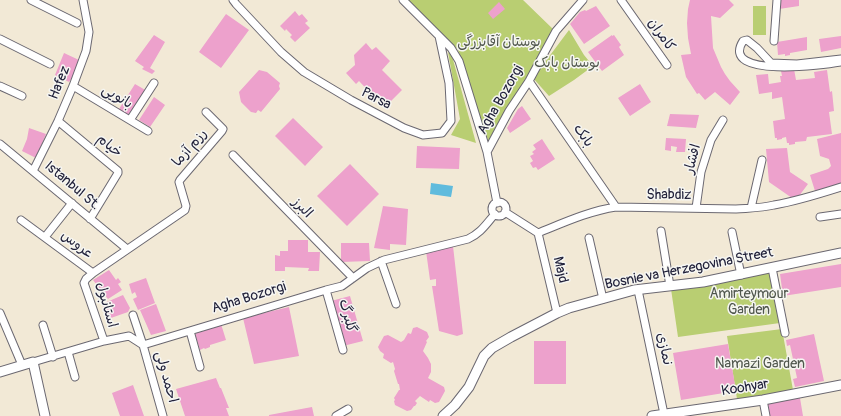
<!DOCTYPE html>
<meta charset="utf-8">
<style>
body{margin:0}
canvas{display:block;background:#f2e9d6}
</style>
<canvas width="841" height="416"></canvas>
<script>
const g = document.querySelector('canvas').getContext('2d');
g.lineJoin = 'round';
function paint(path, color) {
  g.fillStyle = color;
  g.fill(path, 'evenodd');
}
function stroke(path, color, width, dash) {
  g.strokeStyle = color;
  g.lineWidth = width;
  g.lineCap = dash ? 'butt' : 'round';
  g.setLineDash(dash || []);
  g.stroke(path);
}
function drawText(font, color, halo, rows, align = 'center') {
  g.font = font + ' Pangolin,"Playpen Sans Arabic",sans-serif';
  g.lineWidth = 3;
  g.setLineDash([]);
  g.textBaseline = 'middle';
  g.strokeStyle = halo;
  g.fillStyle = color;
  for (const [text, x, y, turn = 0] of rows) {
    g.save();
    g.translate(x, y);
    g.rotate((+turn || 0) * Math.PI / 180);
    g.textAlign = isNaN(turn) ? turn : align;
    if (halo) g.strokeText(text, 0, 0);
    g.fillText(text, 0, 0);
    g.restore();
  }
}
paint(new Path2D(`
 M407,0H523L554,30L526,80L489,143L458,50Z
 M753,6H766V35H753Z
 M569,30L584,55L593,66L574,80L549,96L533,78Z
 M448,52L452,56L476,143L451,135L460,119Z
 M770,271L780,323L678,337L671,289Z
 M782,329L793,390L737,399L727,336Z`), '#b9ce72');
paint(new Path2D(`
 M431,183L453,186L451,197L430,194Z`), '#60bbdd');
paint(new Path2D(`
 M690,0H729L734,5L720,18L711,16L713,48L721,67L725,74L730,81L740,92L730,105L715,92L705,100L699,93L697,94L686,77L681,55L691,54L688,38L687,23L688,9Z
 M778,0H799V6L779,9Z
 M499,2L505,9L493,19L488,13Z
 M596,6L610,26L584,44L570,24L580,12L585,10L586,11Z
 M295,11L299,16L302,14L308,21L305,23L310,28L295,42L290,37L292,35L286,29L285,31L280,26Z
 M226,14L249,30L221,68L199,52Z
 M154,35L165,42L150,68L155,71L152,74L142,69L144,67L135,61Z
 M612,35V36L614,35L621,45L619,47L624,55L602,71L588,52Z
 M841,36V48L821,52L819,39Z
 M807,37V50L790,53V55L785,56V54L778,55L777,42Z
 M366,43L372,50L376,47L390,61L382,70L402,90L388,104L380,96L374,97L359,81L356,84L346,73L355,65L354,55Z
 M64,53L79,60L75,74L69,82L55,75Z
 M794,69L796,80L815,78L814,72L827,70L830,92L832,91L834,111L829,112L832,134L807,137L806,141L795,142V144L789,145V143H787L786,137L782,138V139L777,140V138H775L773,121L785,119L782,97L772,99V92L759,94L756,75L768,74L769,84L781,82L780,76H782L781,71Z
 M259,70L267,72L280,83L279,86L280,89L261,112L258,110L256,113L251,112L241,102L239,92Z
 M135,84L147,91L130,116L119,109Z
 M640,84L651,102L630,116L618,98Z
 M154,97L165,105L150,127L139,120Z
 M522,106L531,119L510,133L507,128L518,109Z
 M670,114L699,115L696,128L667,126Z
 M293,118L323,147L305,166L275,136Z
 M29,128L46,134L36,158L22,151L27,139Z
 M841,133V185L815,191L810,175L828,169L831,166L829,159L820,156L817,139Z
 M666,138L686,139L685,152H676L677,147L671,146V151L665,150Z
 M542,139L555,159L538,170L536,167L533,168L530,163L533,161L530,156L534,154L532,152L536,149L533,145Z
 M417,146L460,148L459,169L416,168Z
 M787,148L790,172L808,184L799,196L792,198L769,182L766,149Z
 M350,164L379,194L347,226L317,196Z
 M383,206L408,209L406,245L390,244V250L374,248Z
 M288,240H308V252H320L319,271H308L309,268L285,267V271H275V255L280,256V251H288Z
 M341,243H369L370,261L341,262Z
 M453,246L463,334L457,336L439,331L432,286H436V279L430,280L426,251Z
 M841,264V287L783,296L780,274Z
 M109,270L116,280L118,278L121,282L118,284L122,290L108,299L93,280Z
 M146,278L155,303L138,310L133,299L137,297L135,292L132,294L129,284Z
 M123,295L130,308L128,312L108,319L102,304Z
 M350,296L363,341L343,346L331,301Z
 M156,304L166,331L151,335L140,310Z
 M289,307L299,356L254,364L243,318Z
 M221,324L226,340L210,345V347L205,349L204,348L200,350L195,334Z
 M417,327L427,332L429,337L426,341L427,342L423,351L428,358L431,364V372L428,378L444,387L445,391L439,402L435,403L430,400L429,402L420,396L415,401L417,403L415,406H414L411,410L407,411L395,405L394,401L395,400L394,398L399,390H400L399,384H398L394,371L395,369L393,362L391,363L383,358L384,354L380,351L378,347L384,336L388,335L401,342L404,340L408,333L411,334L413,328Z
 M814,334L824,381L795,387L793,379L797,378L790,345L787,346L786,340Z
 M534,341H566V384H534Z
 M728,344L736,391L681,400L673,353Z
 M216,378L220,388H221L229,408H226L229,416H185L176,389Z
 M133,385L144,416H120L112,393Z
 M800,398L803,416H766L765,404Z
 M312,407L314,416H269V415Z`), '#eda1cc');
const minor = new Path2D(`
 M31,0L77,23
 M233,0L236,4L281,52L304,72L351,100L404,128L423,135L442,133L451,121L449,83L439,36
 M403,0L451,48L459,61L487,152
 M621,0L667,65
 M0,39L50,64
 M774,41L777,0
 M841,59L797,64L771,63L757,48L747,40L743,41C719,79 825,65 841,62
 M529,81L616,207
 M0,86L22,96
 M73,86L148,131
 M130,120L154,83
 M58,121L118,171V173L90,219
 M0,144L127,249
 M233,155L353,278
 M33,171L58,121L73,86L86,51L89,32L83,0
 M492 209a7 7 0 1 1 14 0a7 7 0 1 1-14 0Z
 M497,203L487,152L509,111L529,81L556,31L583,0
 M696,208L701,172L711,140L723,120
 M751,208L762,160
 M505,212L538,233
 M820,217L841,214
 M21,220L93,273
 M661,231L670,286
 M732,232L741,275
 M538,233C563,223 589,211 616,207L736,209C749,208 762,208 774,205C797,201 819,194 841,187
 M538,233L557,313
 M45,237L72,203
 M589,238L603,299
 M381,261L396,304
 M772,268L785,333
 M326,290L343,350
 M638,290L664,414
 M0,313L22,365
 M133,315L143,345L163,416
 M43,325L53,357
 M190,331L200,367
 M104,341L84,283L86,279L93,273L185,210L186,206L179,182L180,180L222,131L223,129L206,112
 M68,352L75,377
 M33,362L104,341L129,336L143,345L326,290L342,286L367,268L384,260L468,239C481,233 486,224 495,214
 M763,400L766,416
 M336,416L348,409`);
const tertiary = new Path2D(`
 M0,372L33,362L45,416
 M443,416L455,405L469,387L484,356L492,348L511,337L557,313L569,308L634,290L703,282L841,253
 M652,416L763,400L841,385`);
stroke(minor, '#6b6871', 9);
stroke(tertiary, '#6b6871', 11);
stroke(minor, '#fff', 7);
stroke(tertiary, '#fff', 9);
drawText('14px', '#22223b', '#f6f6f2', [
 ["کامران",661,35,55],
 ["Hafez",60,83,-68],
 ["بانویی",117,97,31],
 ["Parsa",376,99,27],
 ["Agha Bozorgi",501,100,-60],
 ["بابک",583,136,55],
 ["خیام",109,146,39],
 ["رزم آزما",190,148,-49],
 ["افشار",693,159,-75],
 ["Istanbul St.",72,186,40],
 ["Shabdiz",669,195],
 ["البرز",302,208,46],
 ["عروس",77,245,37],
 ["Bosnie va Herzegovina Street",689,269,-11],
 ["Majd",560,270,77],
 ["Agha Bozorgi",249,298,-17],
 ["استانبول",106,305,74],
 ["گلبرگ",347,316,75],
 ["نمازی",664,349,78],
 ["احمد ولی",166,377,75],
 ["Koohyar",745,388,-9]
]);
drawText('14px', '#4f564c', '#f6f6f2', [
 ["بوستان آقابزرگی",499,42],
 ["بوستان بابک",567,63],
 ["Amirteymour",749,294],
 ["Garden",749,310],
 ["Namazi Garden",760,364]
]);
</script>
